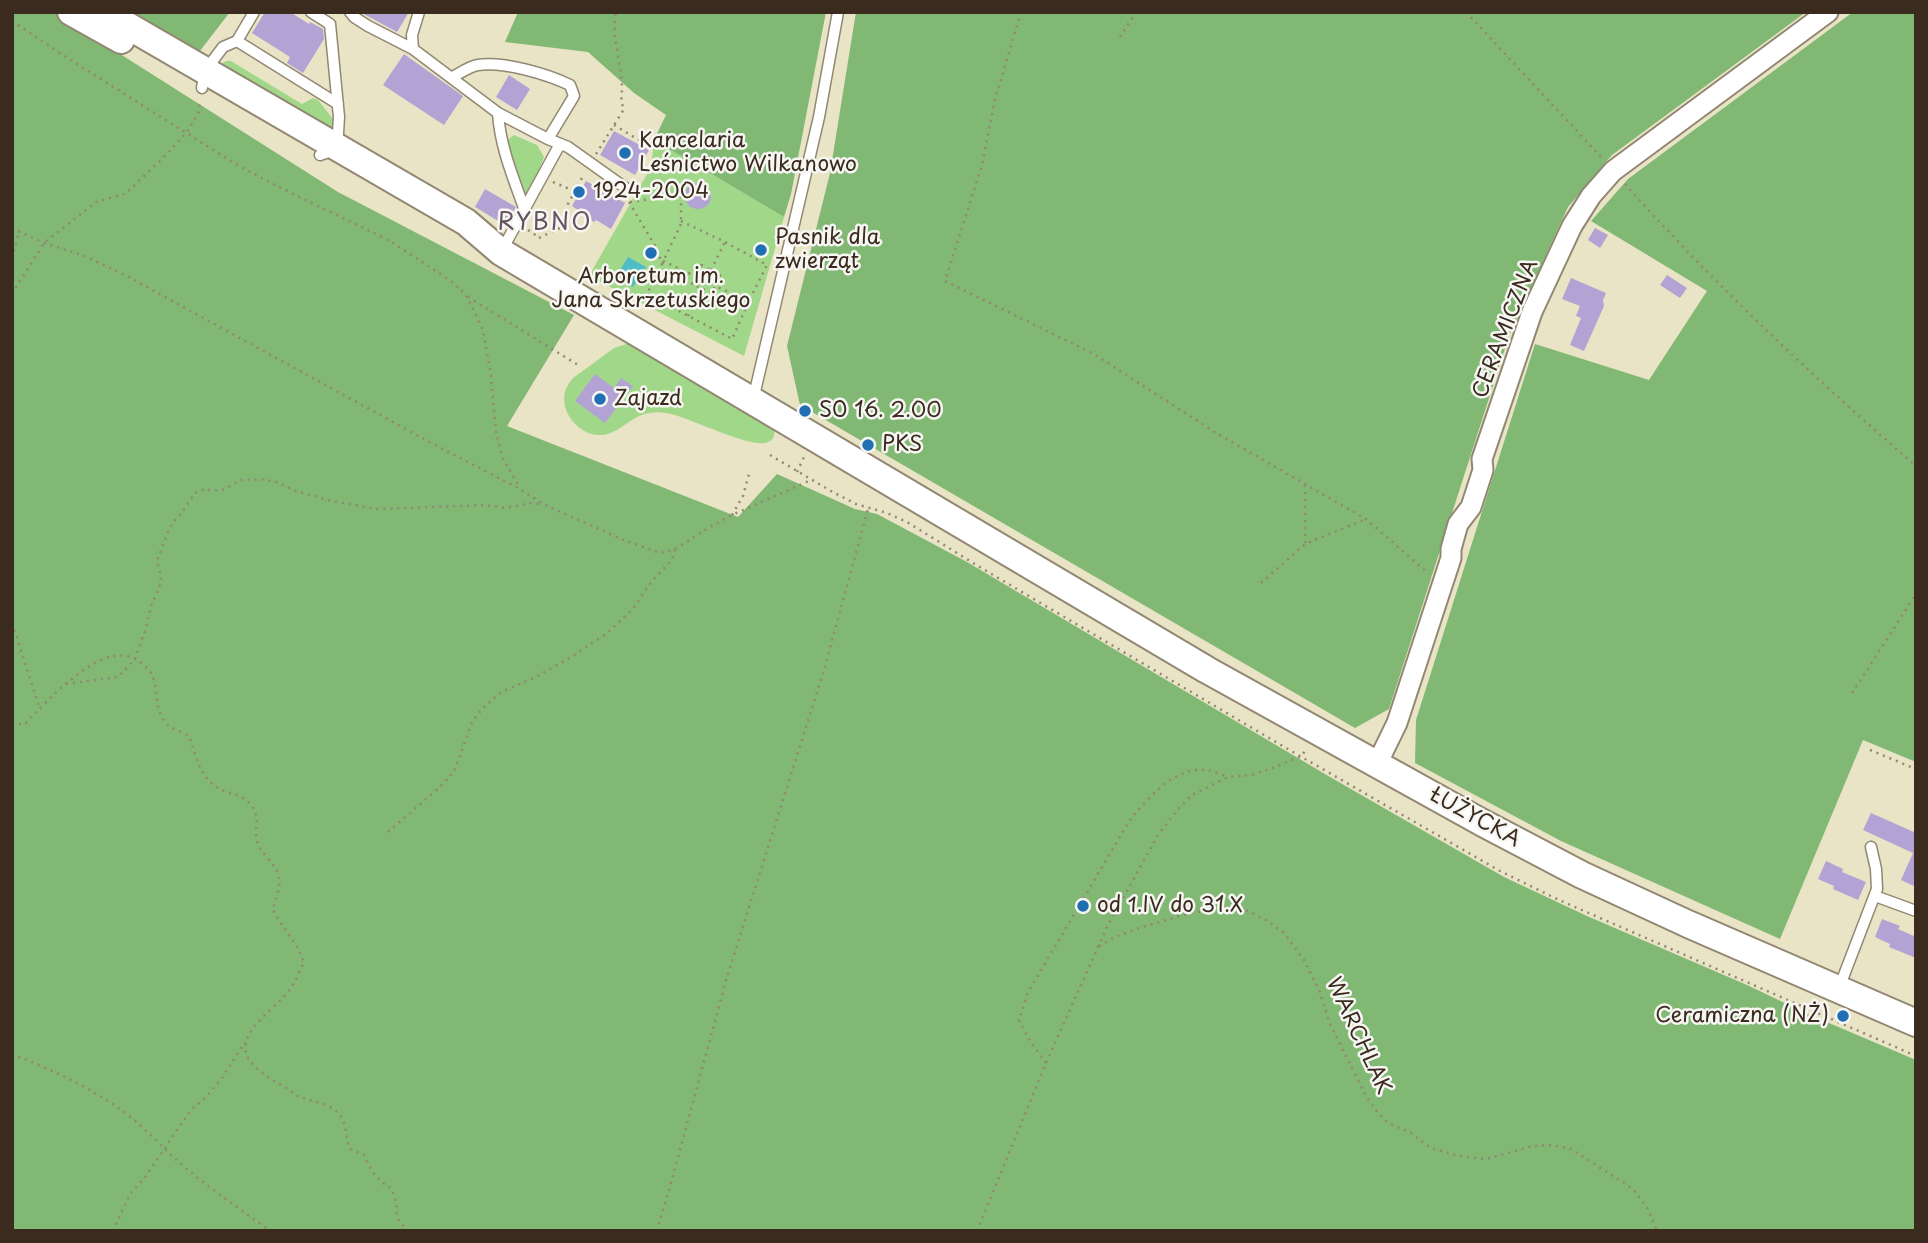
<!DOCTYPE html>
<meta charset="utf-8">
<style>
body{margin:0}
#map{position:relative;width:1928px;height:1243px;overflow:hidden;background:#e9e4c5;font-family:"Playpen Sans",sans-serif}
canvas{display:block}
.frame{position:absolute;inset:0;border:14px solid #3b2a1e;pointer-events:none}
</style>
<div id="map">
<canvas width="1928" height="1243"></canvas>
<div class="frame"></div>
</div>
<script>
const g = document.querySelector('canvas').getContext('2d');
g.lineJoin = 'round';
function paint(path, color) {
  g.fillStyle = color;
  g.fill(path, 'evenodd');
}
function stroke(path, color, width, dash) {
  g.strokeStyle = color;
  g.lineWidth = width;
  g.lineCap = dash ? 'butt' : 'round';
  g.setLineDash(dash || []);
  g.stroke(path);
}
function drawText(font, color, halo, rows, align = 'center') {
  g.font = font + ' "Playpen Sans",sans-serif';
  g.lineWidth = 5;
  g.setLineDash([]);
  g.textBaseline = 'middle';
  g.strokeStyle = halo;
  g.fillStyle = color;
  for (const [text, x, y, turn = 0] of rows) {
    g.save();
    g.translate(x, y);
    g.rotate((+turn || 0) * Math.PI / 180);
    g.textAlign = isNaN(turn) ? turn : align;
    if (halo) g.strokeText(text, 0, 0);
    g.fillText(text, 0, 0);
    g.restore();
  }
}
paint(new Path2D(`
 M226,61H231L302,104L313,98L318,100L333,119V129L329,135L219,66Z
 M514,135L537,145L544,157L538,173L524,197L506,141Z
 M654,140L784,217L744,356L589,276L651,167Z
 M633,342L770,422L775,430C774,435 774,440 768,442C751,450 688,416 666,413C631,407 623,437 597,435C577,433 560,411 565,392C566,387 570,382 573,378L614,348Z`), '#a1d788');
paint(new Path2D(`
 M12,12H53L57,14L338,192L574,315L507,426L738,517L777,474L855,509L877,514L967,562L1330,777L1504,877L1587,916L1747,985L1808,1014L1916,1060V1231H12Z
 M120,12H230L196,56Z
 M518,12H826L791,194L784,217L654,140L666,115L634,93L588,52L505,42Z
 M856,12H1806L1612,155L1568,207L1509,336L1389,709L1355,728L800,405L787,346L830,173Z
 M1853,12H1916V762L1863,740L1780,939L1561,841L1415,763L1416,720L1535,344L1649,380L1707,291L1591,221L1628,179Z`), '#80b874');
paint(new Path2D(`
 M628,257L646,267L633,287L616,277Z`), '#4fbdc7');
paint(new Path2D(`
 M265,12H290L309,24L310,22L323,29L324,39L303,73L287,63L290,57L252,33Z
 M360,12H409L397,32Z
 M404,54L463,96L444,125L383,85Z
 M509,75L530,89L517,110L496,97Z
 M614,131L649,150L635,175L600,155Z
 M586,181L625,203L611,229L596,220L594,222L580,214L581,212L572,206Z
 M685 196a13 13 0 1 1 26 0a13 13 0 1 1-26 0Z
 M485,189L516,207L505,225L475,207Z
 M1595,228L1608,235L1600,248L1588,240Z
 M1667,275L1687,288L1680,298L1660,285Z
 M1571,278L1606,293L1603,300L1604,306L1584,351L1570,345L1581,318L1576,316L1580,306L1562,299Z
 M595,374L614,388L621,378L633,386L605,423L575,401Z
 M1871,813L1916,833V887L1901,880L1913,853L1863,830Z
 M1826,861L1843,869L1842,872L1866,882L1858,900L1833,889L1834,886L1818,879Z
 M1882,919L1900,926L1898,929L1916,937V958L1889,947L1890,944L1875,937Z`), '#b2a3d4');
const service = new Path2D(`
 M311,12L330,24L339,117L337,149L320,155
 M350,12L354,17L368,26L413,49L498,113L548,139L568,147L627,189
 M237,41L338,104
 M413,49L412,35L419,12
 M453,77C460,73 470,66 478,65C503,61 547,74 570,85L574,96L548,139
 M202,88L205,71L223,47L237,41L254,12
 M498,113C500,146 513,177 524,208
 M501,252L560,144
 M753,400L819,117L838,12
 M1875,896L1916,911
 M1839,988L1877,889L1876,869L1871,847`);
const minor = new Path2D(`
 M1377,764L1397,723L1451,558V549L1458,524L1471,507L1483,470L1482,459L1532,312L1572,226L1591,196L1613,171L1828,12`);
const secondary = new Path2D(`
 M71,12L121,40
 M104,12L466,222L501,252L1207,670L1481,822L1582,875L1688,924L1916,1023`);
stroke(service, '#928772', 13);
stroke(minor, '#928772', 23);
stroke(secondary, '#928772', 30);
stroke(new Path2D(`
 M1021,12L995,99L982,165L945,281L1094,354L1216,433L1366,519L1429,574
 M1466,12L1602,158
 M12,21L66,57L234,163L271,183L390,241L451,281L466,295L483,330L491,375L496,432L502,457L519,486
 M1120,37L1136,12
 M614,125L644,143
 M596,154L624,109C620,101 622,95 622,86C621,63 611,35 616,12
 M553,182L579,193
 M1625,184C1715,285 1814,378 1916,466
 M629,202L657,249L662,264L647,294L732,339L749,301L715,286
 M630,202L686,194
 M681,221L725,242L767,265L749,301
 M12,228L44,243L82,255L125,275L433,444L520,489L543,504L621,539L660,553L675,549L710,527L732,515L811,480
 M528,230L537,236
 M539,238L560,228L564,224L567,217L568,204L584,174
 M12,258L19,232
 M663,261L695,276
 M662,264L681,224V195
 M701,265L720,275L712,293L692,284Z
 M711,270L725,242
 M12,294L44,243L96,202L125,194L163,158L187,132L199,112L200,100
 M468,297L578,365
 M688,316L701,289
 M770,455L831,491L856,504L887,513L907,522L978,566L1286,748L1500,871L1559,900L1916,1056
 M797,472L804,457
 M732,515L743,496L750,470
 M1305,543V484
 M1261,583L1305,544L1366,519
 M12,623L40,709
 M66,684L118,677L135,659L146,628L151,606L159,589L161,576L157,561L168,532L174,521L181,514L195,493L204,489L214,491L222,490L242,480L260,479L277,482L296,491L328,500L376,509L487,505L505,508L532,503L540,504
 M1852,693L1916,594
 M12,724H25C46,702 101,640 135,659C142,663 150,669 153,677C159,693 154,710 166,723C171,729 183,732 189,736C197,758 199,779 222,790C233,795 242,795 251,805C261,817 254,828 257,841C261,855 276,863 279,878C281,888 275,900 273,910C282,928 297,942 304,962C300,970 297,979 292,986C280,1005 256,1018 247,1039C238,1061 267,1077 283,1086C289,1089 294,1095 300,1097C313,1102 330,1103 339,1114C348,1125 345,1138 350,1149L364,1155C371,1171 377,1180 392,1189L396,1202L397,1217L407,1231
 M1870,750L1916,769
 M388,832L440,787L454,772L472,722L482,709L501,692L534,678L566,660L606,634L632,610L652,581L672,560L675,549
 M1099,946L1115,937L1136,929L1190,913L1223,908L1244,909L1268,921L1284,933L1304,960L1319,990L1330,1024L1366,1096L1378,1113L1388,1123L1411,1133L1431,1148L1459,1156L1486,1159L1533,1146L1552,1145L1571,1149L1633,1189L1648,1209L1657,1231
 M12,1054C48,1068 85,1085 117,1107C141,1123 159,1145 181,1164C209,1188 240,1209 270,1231
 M1046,1063L1028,1038L1019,1020L1028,992L1130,820C1149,797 1175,766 1207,770C1214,771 1222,775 1228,777
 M113,1231L130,1194L146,1176L190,1111L206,1097L222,1078L245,1042
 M657,1231L669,1190L727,977L824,670L868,509
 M977,1231L1046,1063L1108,925L1158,835L1178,809L1192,795L1228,777L1252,775L1275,767L1302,756L1305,750`), '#928772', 2.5, [2, 5]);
stroke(service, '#fff', 10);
stroke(minor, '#fff', 19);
stroke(secondary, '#fff', 26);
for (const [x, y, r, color] of [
 [625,153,7,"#1f6fb2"],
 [579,192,7,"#1f6fb2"],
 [761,250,7,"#1f6fb2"],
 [651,253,7,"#1f6fb2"],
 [600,399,7,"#1f6fb2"],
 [805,411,7,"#1f6fb2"],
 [868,445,7,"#1f6fb2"],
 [1083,906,7,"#1f6fb2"],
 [1843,1016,7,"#1f6fb2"]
]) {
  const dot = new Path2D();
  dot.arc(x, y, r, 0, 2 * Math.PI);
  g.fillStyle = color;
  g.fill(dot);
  stroke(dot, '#f6f6f2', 2.5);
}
drawText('21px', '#3b2a1e', '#f6f6f2', [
 ["Kancelaria",639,141],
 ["Leśnictwo Wilkanowo",639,165],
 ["1924-2004",593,192],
 ["Pasnik dla",775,238],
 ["zwierząt",775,262],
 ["Arboretum im.",651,277,"center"],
 ["Jana Skrzetuskiego",651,301,"center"],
 ["Zajazd",614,399],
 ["S0 16. 2.00",819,411],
 ["PKS",882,445],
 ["od 1.IV do 31.X",1097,906],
 ["Ceramiczna (NŻ)",1829,1016,"right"]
], 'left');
drawText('21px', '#3b2a1e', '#f6f6f2', [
 ["CERAMICZNA",1506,329,-69],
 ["ŁUŻYCKA",1475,818,29],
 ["WARCHLAK",1358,1036,65]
]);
g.letterSpacing = '2px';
drawText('24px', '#65545e', '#f6f6f2', [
 ["RYBNO",545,223]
]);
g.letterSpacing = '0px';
</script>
